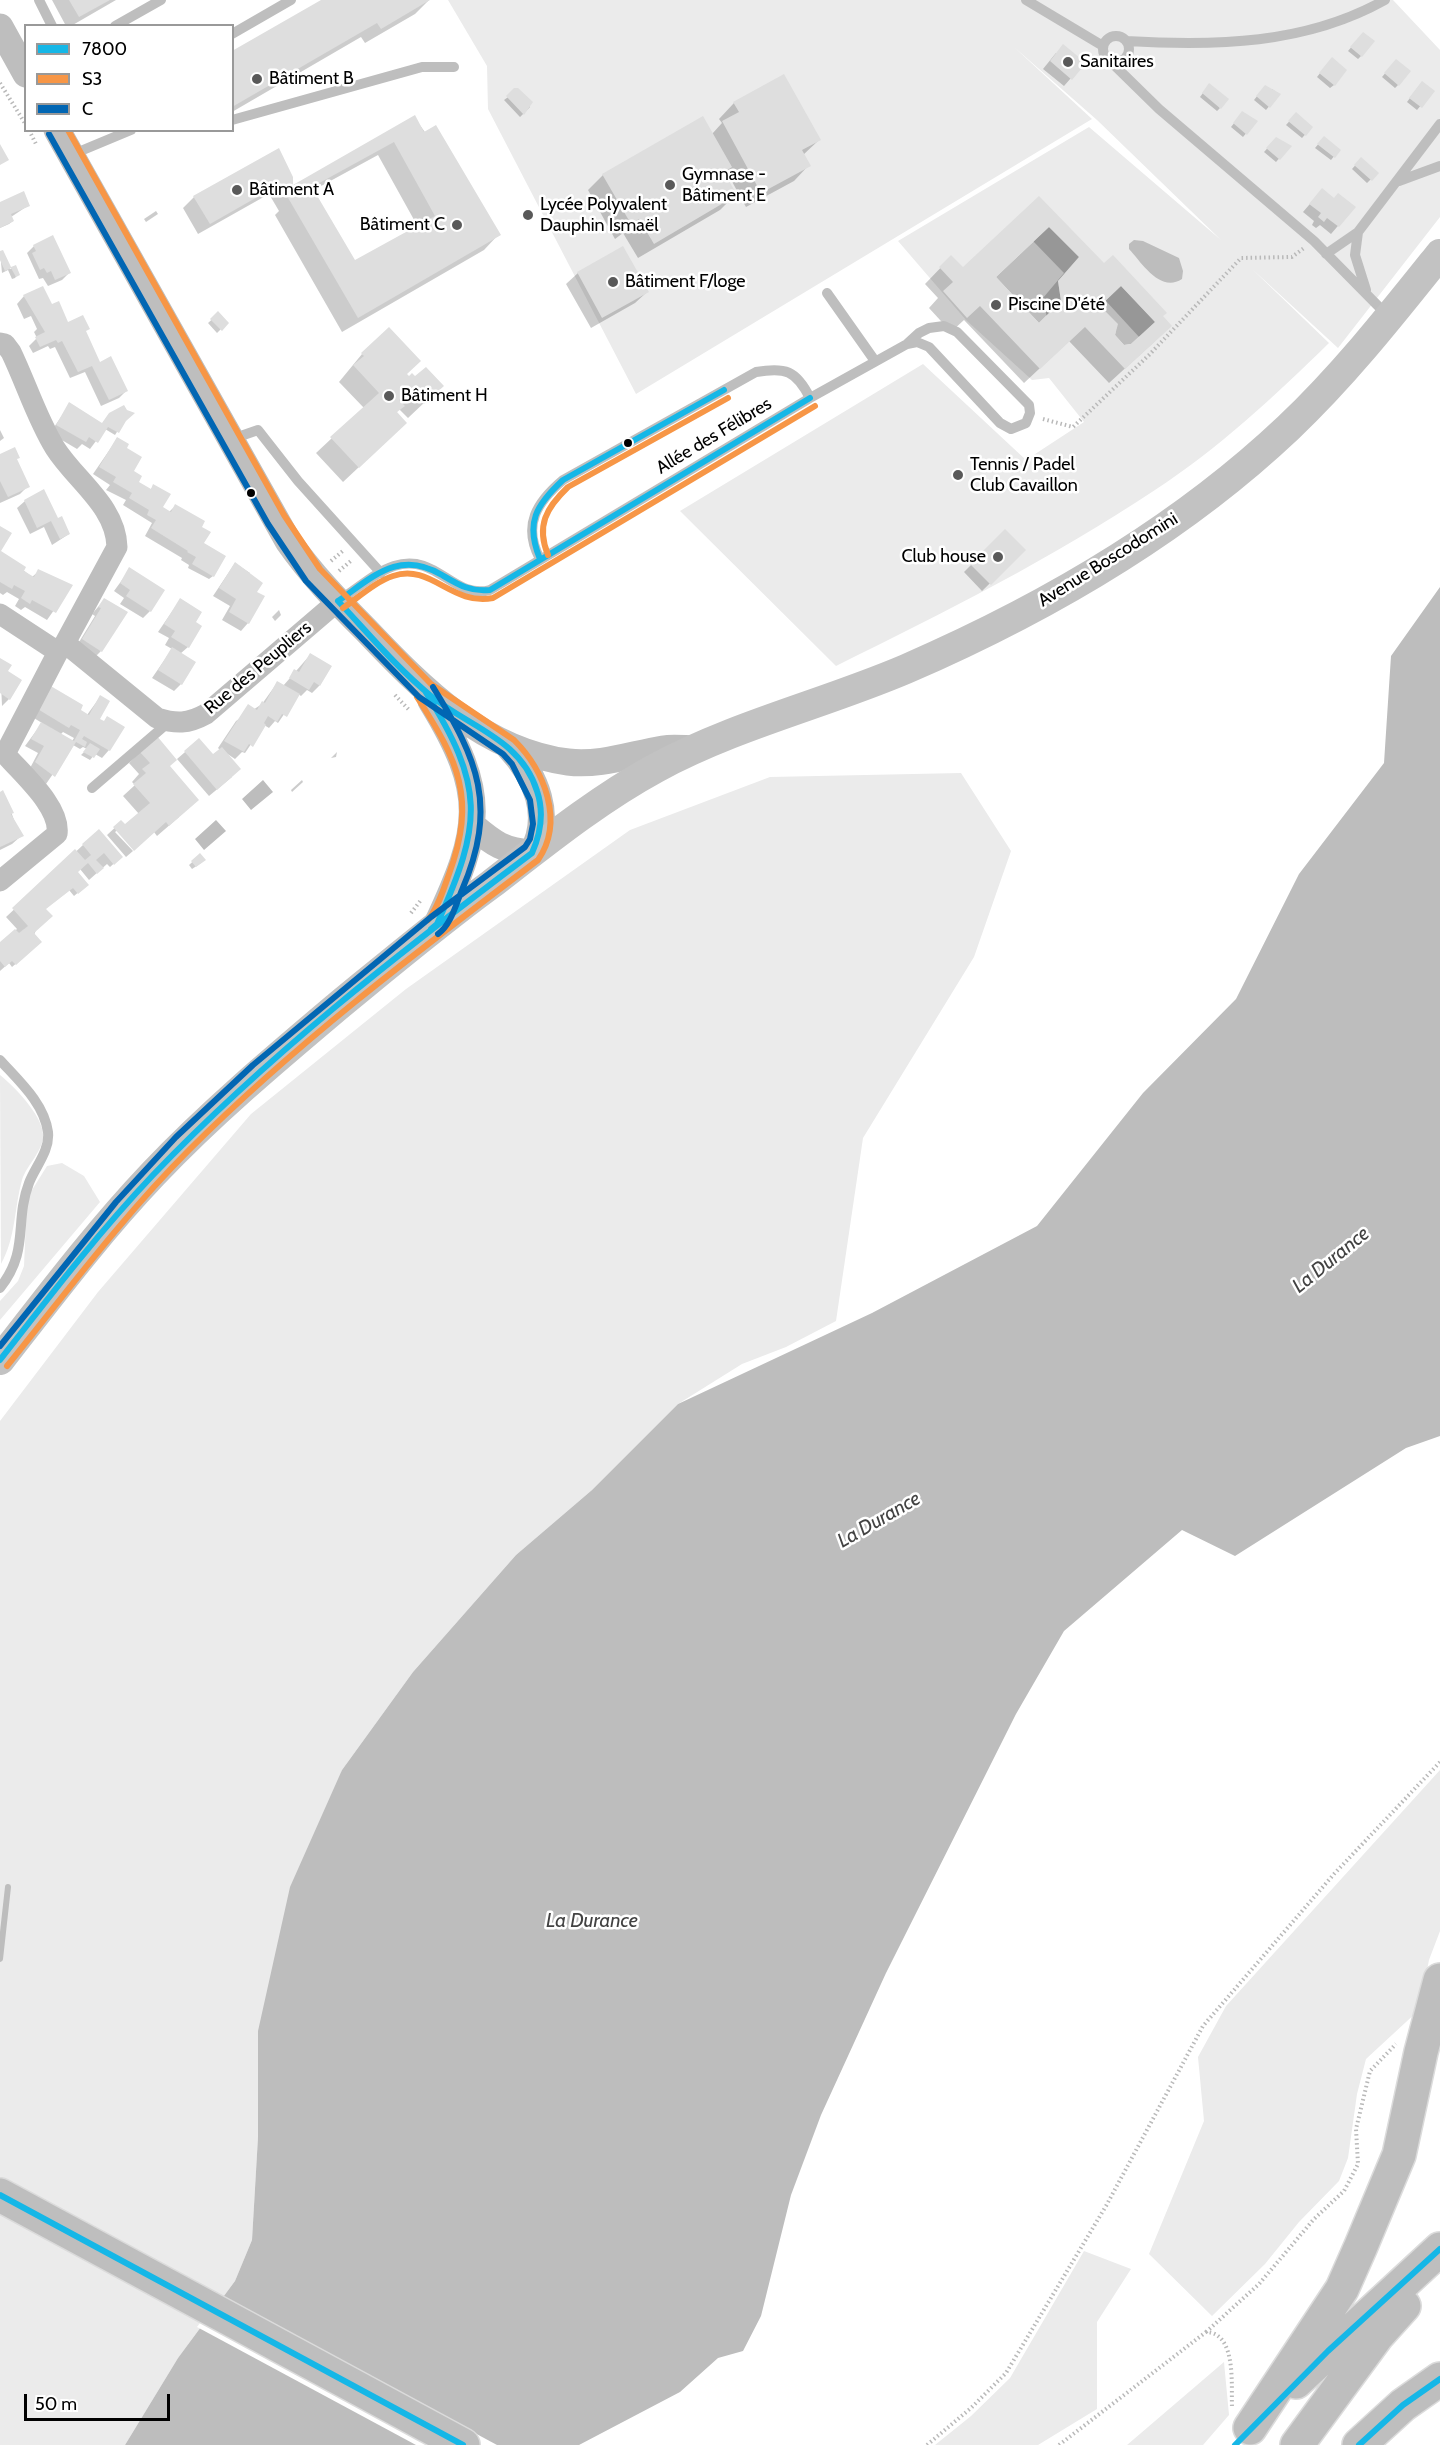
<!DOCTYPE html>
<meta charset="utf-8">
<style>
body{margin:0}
#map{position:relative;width:1440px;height:2445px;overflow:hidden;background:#fff;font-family:Cabin,sans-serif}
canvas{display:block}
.legend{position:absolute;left:24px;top:24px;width:210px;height:108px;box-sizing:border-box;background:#fff;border:2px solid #999;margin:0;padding:8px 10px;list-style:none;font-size:18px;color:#000}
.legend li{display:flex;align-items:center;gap:12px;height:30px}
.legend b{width:30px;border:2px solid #999}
.scale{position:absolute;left:24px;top:2394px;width:146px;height:27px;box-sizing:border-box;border:3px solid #000;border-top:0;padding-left:8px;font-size:18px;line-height:21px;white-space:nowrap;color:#000;-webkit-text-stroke:4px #fff;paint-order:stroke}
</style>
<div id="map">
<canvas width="1440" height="2445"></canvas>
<ul class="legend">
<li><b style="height:8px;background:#15b7e7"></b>7800</li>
<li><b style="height:8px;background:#f79646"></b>S3</li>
<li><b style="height:8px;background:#0166b3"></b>C</li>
</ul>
<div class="scale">50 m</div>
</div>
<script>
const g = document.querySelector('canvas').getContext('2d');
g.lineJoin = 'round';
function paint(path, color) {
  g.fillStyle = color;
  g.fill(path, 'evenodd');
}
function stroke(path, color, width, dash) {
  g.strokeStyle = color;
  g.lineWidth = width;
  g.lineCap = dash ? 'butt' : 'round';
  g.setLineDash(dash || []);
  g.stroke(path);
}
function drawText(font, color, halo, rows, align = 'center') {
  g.font = font + ' Cabin,sans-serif';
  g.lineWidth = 5;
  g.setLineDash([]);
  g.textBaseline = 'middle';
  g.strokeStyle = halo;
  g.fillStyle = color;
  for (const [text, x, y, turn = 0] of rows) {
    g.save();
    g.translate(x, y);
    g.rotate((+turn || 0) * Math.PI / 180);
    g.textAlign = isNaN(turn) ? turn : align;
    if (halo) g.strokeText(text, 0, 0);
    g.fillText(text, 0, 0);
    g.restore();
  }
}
paint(new Path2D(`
 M448,0H1393L1440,50V217L1338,348L1251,268L1329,343C1275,396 1218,449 1155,490C1053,558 945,612 836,666L680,511L923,364L1026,460L1084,422L1049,378L1032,380L966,320L898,241L1089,127L1221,240L1097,120L1014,47L1092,119L636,394L488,109L487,66Z
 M961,773L1011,851L974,957L863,1138L836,1321L786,1347L742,1364L678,1404L592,1490L516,1555L413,1672L342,1770L258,2137L252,2240L235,2281L178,2358L125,2445H0V1421L98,1292L251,1114L406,989L630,830L770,777Z
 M0,1075C14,1086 42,1115 43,1134C44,1151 27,1164 22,1180C14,1209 16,1237 1,1264Z
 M62,1163L84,1176L100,1202L0,1320V1301L18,1281L24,1266L27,1198L47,1166Z
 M1440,1770V1931L1429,1960L1419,2010L1366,2059L1357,2094L1348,2158L1339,2181L1299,2222L1265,2264L1212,2316L1149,2254L1204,2121L1198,2057L1226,2006Z
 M1084,2251L1131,2269L1097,2322V2409L1038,2445H935L971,2416L1010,2378Z
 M1224,2362L1229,2415L1203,2445H1127Z`), '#ebebeb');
paint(new Path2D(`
 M1049,227L1079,257L1058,281L1061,301L1039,323L996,277Z
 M1134,240L1143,241L1179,258L1183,271L1182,279C1160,293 1142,263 1129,249V244Z
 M1121,286L1155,322L1131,344L1124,345L1115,335L1117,324L1100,306Z
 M1440,587V1436L1406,1448L1235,1556L1182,1530L1064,1631L1016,1714L886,1973L821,2115L791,2195L761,2316L743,2351L718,2358L680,2392L579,2445H125L178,2358L235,2281L252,2240L258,2137V2031L290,1887L342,1770L413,1672L516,1555L592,1490L678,1404L872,1313L1037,1226L1143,1093L1236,999L1299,874L1384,763L1391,656Z
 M263,780L273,792L251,810L242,799Z
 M216,820L226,831L204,850L195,839Z`), '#bdbdbd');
paint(new Path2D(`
 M220,2296L334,2357L497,2445H416L197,2327Z`), '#fff');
paint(new Path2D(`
 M52,0H116L71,26H66Z
 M324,0H429L415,14L365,43L361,37L232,112V52Z
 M1360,37L1361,56L1358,59L1348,51Z
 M1056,53L1084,63L1064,86L1043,69Z
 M1329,62L1334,85L1330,88L1317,77Z
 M1393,64L1398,85L1395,88L1382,77Z
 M1419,86L1433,91L1417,110L1407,102Z
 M1206,89L1220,108L1217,111L1200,97Z
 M1272,89L1279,94L1266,110L1254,100L1262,90Z
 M518,90L530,107L520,117L504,100Z
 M734,103L819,140L803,155L809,165L794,181L746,207L724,167L721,169L735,195L720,210L638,258L623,233L615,239L588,190L603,175L712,134L722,123L719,119Z
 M1296,114L1311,128L1302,138L1286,125Z
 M414,117L499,234L484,250L342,332L275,215L279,211L269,194L198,234L183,208L194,197L278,150L291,187ZM378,155L418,227L355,262L312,191Z
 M1239,117L1256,121L1243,137L1231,127Z
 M1276,139L1289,147L1276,162L1264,152Z
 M1321,141L1339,150L1331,160L1315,148Z
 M1361,159L1377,173L1367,183L1352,169Z
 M1039,198L1104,265L1161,316L1155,341L1109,383L1069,341L1024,383L964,320L951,332L929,308L938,298L925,284L951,257L963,269ZM1033,241L1064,273L1043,298L1047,318L1039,325L994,278ZM1105,300L1140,338L1132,345L1124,347L1114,336L1099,306Z
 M1315,198L1334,200L1354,207L1331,234L1320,225L1316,228L1312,225L1314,221L1303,212Z
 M0,203L29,205L11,217L13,221L9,224L0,228Z
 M156,211L158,214L146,222L144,219Z
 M34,246L69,273L62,280L48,286L43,278L39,279L27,253Z
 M622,248L647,292L635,303L591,328L566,284L578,273Z
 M0,252H2L10,269L15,267L18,274L15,278L12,279L8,270L2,273Z
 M24,296L51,306L67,324L85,332L99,364L126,391L119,398L101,406L85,372L70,378L55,347L50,349L48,346L33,353L29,346L37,338L34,332L37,329L31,316L24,319L17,304Z
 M218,314L227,323L217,333L208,323Z
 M362,354L405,374L426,401L408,418L399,409L396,413L390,438L343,482L316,453L364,408L339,382Z
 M70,404L102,424L109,414L124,421L115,435L105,429L90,449L82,444L77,449L50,433Z
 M0,430L4,438L0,441Z
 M117,439L125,449L137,482L150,490L154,486L161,508L169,512L175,506L202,543L213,576L209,579L188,568L189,565L181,560L182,558L145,536L152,523L123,505L126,500L106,490L110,485L93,474Z
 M0,456L15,460L28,486L20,494L0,503Z
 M25,501L57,520L69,534L52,545L44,527L30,534L17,508Z
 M1005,531L1024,550L982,591L964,572Z
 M0,552L32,577L39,571L71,586L47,620L25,607L21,610L15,606L19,599L7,592L3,595L0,593Z
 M235,563L250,573L248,576L255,592L248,623L241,631L222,620L230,606L213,596Z
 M130,569L150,611L143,618L120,604L124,598L114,591Z
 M104,600L101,651L94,658L76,647L95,616L92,614Z
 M180,600L194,623L188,647L180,654L181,684L174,691L152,678L172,649L165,645L169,638L158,632Z
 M279,610L281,615L275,621L272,617Z
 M310,655L330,667L319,686L312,693L307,690L301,696L298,694L278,723L275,721L269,728L264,725L245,753L242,752L235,759L226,753L232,777L209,796L177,759L199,740L213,756L220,750L218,748L236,721L262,704L277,683L283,686Z
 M0,660L6,672L9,699L2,706Z
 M42,694L87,715L100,697L98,719L109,750L102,758L95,754L90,760L81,755L87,749L83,747L80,749L73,745L46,784L29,770L38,753L25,746L42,723L29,715ZM63,732L74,738L72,741L60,735Z
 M140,752L168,767L179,817L157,836L154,832L118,830L115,832L133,851L126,857L107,835L121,822L125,826L139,814L123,796L135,785L132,782L139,774L129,763Z
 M337,752L336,757L331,758Z
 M302,780L303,782L292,792L291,790Z
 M0,794L8,803L20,837L12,844L0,850Z
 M83,845L121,857L110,867L107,864L89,880L80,869L76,872L87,885L74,896L69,890L45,909L25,956L12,967L9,963L0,971V944L17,929L6,917Z
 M200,855L201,863L192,869L189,865Z`), '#0003');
stroke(new Path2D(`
 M0,1959L8,1887`), '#bdbdbd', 6);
paint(new Path2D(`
 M69,0H110L79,17Z
 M321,0H430L381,29L377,23L232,107V51Z
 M1363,32L1375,41L1362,57L1350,47Z
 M1063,44L1086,63L1072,80L1050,61Z
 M1332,57L1347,70L1335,86L1319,73Z
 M1396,59L1411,71L1399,86L1384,73Z
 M784,74L821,140L802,150L811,166L761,193L722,121L739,112L733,102Z
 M1422,81L1435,91L1422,108L1409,98Z
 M1209,83L1229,99L1221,109L1202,93Z
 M1265,85L1281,94L1270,108L1256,96Z
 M514,88H518L533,102L524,115L506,96Z
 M1242,111L1258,121L1247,135L1233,123Z
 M1296,112L1313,127L1306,136L1288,121Z
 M415,115L424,132L436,125L501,235L358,318L280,184L210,224L193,196L279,148L293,177V185ZM394,142L435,216L355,260L312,187Z
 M703,116L732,167L724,172L737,195L654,244L639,219L631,224L602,174Z
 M1324,136L1341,150L1335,158L1317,144Z
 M1276,137L1292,146L1280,160L1266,148Z
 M0,144L9,160L0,165Z
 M1361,157L1379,173L1372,181L1354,165Z
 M1322,188L1334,198L1338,193L1356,207L1339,227L1327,218L1324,222L1318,217L1321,213L1309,204Z
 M24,191L30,206L11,214L14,221L0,228V202Z
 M1039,196L1104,263L1113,255L1167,313L1163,316L1172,326L1125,369L1085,327L1040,369L980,306L967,318L943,291L953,282L939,267L951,255L963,267ZM1049,227L1079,257L1058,281L1061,301L1039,323L996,277ZM1121,286L1155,322L1131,344L1124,345L1115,335L1118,324L1100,306Z
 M53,235L71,273L55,280L51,271L47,273L44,268L40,270L32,253L36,251L33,245Z
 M623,246L649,292L602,318L577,272Z
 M3,250L11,267L16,265L20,275L16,277L11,268L5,271L0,260V251Z
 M43,286L52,304L59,301L68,322L83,315L90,329L86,331L100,362L111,356L128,391L109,400L92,366L78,372L62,341L58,343L56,340L40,347L35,337L45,332L23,295Z
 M218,311L229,323L222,331L210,319Z
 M389,327L421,361L407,374L409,376L412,373L415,376L426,367L444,386L424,404L411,389L399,400L405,406L397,412L407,423L359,468L330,437L379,393L353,365L364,356L361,353Z
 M69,402L102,423L109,413L124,405L127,410L135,413L126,421L119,433L108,427L98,443L89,437L86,442L56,425Z
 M117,437L129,444L127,448L142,457L134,471L142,476L139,482L151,489L153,484L171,494L163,507L171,512L175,504L205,521L202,527L211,532L204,543L226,556L214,577L192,564L196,557L187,552L188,551L151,528L156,520L147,515L149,510L129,498L132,493L113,482L116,477L99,467Z
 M15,447L20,458L17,459L30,487L8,497L0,481V454Z
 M44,489L58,518L62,516L70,534L60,539L51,521L37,528L24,500Z
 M0,526L12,533L1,551L26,567L24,571L34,577L38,569L73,585L56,613L32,600L30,604L21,598L25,591L14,585L12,589L0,582Z
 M1005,529L1026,550L991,585L970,564Z
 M235,562L263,583L257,592L265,596L249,624L229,612L236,599L219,588Z
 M129,567L165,590L151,612L126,596L130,590L120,583Z
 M104,598L128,612L102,652L82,639L101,608L98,607Z
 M180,598L202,612L196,622L202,626L189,648L171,637L175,631L164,624Z
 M172,647L196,662L182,685L158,670Z
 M310,653L332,666L320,686L314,682L309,690L289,678L294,669L299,672Z
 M0,658L12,665L8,671L22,680L10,700L0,693Z
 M277,681L300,694L287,717L282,714L277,722L268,716L264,723L266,725L253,747L249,744L244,752L224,741L248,704L257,710L262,701L265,703Z
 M49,685L83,705L81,710L89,715L100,695L110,701L100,719L104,721L107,716L125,727L110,751L84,736L82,739L87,742L85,747L76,742L55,777L35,762L44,746L31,739L41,722L74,741L80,730L71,725L69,728L36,708Z
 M157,736L177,760L170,766L199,800L169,826L166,822L134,851L113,827L121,820L125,824L150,803L133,784L146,773L142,769L150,763L139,751Z
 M199,738L213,754L222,747L241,769L217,790L184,751Z
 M90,743L100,749L94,758L83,752Z
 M3,790L14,813L11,814L24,836L0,847V792Z
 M99,829L123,857L114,865L104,853L96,860L104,868L97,874L88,863L78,872L89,885L78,894L73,888L46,909L53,916L34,933L42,942L16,965L12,961L5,967L0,961V942L15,929L19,933L28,926L12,908L75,849L85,860L91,855L82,844Z
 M200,853L206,860L196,867L191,861Z`), '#dedede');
const primary = new Path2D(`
 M0,2195L463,2445
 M1296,2382L1440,2249
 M1250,2428L1342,2289L1361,2246L1399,2155L1421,2052L1440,1980
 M1297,2445L1377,2336L1404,2306
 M1359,2445L1403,2405L1440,2379`);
stroke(primary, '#dbdbdb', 36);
stroke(new Path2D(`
 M0,83L26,125
 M29,130L37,146
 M1043,419L1073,427L1149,355L1241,258L1292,257L1304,248
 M331,561L344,550
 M339,571L352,560
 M395,695L410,711
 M411,913L421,900
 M1206,2332L1259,2284L1314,2219L1344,2191L1358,2164L1356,2129L1370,2071L1396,2044
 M927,2445L971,2408L1006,2373L1106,2206L1203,2026L1334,1874L1440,1762
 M1059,2445L1206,2332C1237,2333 1231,2386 1232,2408`), '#b9b9b9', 4, [1.5, 3]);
stroke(new Path2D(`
 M39,0L52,26
 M1026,0L1103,46
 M115,26L161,0
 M232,34L291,0
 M1103 49a13 13 0 1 1 26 0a13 13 0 1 1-26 0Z
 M1126,41C1215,46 1305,45 1385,0
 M1111,62L1159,109L1314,241L1387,315
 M232,120L422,67H454
 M71,155L131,130
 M1399,181L1440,166
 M1358,232L1355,255L1366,290
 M1326,254L1358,232L1440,124
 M827,293L875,361
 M232,439L258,430L298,481L381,573
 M540,559C522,525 537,502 563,480L756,372C785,367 796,370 810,398
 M338,601C356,590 375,572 394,566C437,552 453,600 490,590L810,398L907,344L919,333L929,328L944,326L957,332L1029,405L1030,413L1026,423L1011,429L1000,423L929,347L917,342L907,344
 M92,788L169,722
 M0,1060C19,1081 44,1103 48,1132C50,1151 35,1167 29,1183C14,1222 30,1250 0,1288`), '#bebebe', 10);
stroke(new Path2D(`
 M0,343L5,344L11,352C26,383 37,419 55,448C76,481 116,506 117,547L65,643
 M0,614L58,652L65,643L157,718C176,724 188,724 206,714L338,601
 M0,881L57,834C61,807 22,774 5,754L58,652`), '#bebebe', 21);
stroke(new Path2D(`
 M0,27L26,74
 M57,130L288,541C311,574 338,602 366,630C422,689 483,751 568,762C600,766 632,754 663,749C674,747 685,749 695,749
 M431,701C488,794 482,828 437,924
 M473,826C494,844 504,851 532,853C553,816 536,776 509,747`), '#bebebe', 27);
stroke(new Path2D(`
 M0,1360C49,1297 98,1232 153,1174C211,1113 274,1060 338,1006C388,965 438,923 490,885C543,844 597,800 656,768C735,725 824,704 906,669C1042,610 1179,531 1288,428C1344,375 1392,314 1440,254`), '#c2c2c2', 30);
stroke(primary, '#bebebe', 33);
stroke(new Path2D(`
 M540,559C525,523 536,505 563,480L724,390
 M338,601C373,577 399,549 442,575C459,585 470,592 490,590L810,398
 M425,691C485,787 483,822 437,924L431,929
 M0,1360C49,1297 98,1233 153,1175C268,1055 399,953 532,853C541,833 544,812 537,791C521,739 469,727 431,696C397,668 368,633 338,601
 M0,2195L463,2445
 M1235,2445L1328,2351L1440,2249
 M1359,2445L1403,2405L1440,2379`), '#15b7e7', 6);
stroke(new Path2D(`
 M548,555C536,526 546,508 568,487L728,398
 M343,608C359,597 375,582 393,576C431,563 451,606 493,598L815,406
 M417,697C458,761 477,798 449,874C444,888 438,908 428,920
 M7,1366C66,1293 122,1217 189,1150C296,1043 418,951 538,860C565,821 544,770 514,740L431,684L320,569L284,515L68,130`), '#f79646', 6);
stroke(new Path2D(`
 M433,687C478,760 498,806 462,890C456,904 451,925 438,934
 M0,1346L116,1202L176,1137L253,1065L431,917L525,847L530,839L533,824L530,800L512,764L503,754L419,697L306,581L268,524L49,134`), '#0166b3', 6);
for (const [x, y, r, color] of [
 [1068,62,6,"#595959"],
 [257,79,6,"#595959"],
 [670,185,6,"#595959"],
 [237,190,6,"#595959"],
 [528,215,6,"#595959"],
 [457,225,6,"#595959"],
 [613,282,6,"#595959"],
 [996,305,6,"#595959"],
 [389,396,6,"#595959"],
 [628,443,5,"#000"],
 [958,475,6,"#595959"],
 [251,493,5,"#000"],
 [998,557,6,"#595959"]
]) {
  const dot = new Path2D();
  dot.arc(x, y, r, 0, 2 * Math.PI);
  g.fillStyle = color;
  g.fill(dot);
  stroke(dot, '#fff', 2);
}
drawText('18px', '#000', '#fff', [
 ["Sanitaires",1080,62],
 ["Bâtiment B",269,79],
 ["Gymnase -",682,175],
 ["Bâtiment E",682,196],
 ["Bâtiment A",249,190],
 ["Lycée Polyvalent",540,205],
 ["Dauphin Ismaël",540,226],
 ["Bâtiment C",445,225,"right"],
 ["Bâtiment F/loge",625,282],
 ["Piscine D'été",1008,305],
 ["Bâtiment H",401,396],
 ["Tennis / Padel",970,465],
 ["Club Cavaillon",970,486],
 ["Club house",986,557,"right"]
], 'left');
drawText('18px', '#000', '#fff', [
 ["Allée des Félibres",714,436,-31],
 ["Avenue Boscodomini",1108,560,-32],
 ["Rue des Peupliers",258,668,-40]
]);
drawText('italic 20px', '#424242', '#fff', [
 ["La Durance",1331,1260,-39],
 ["La Durance",879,1520,-30],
 ["La Durance",592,1921]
]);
</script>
